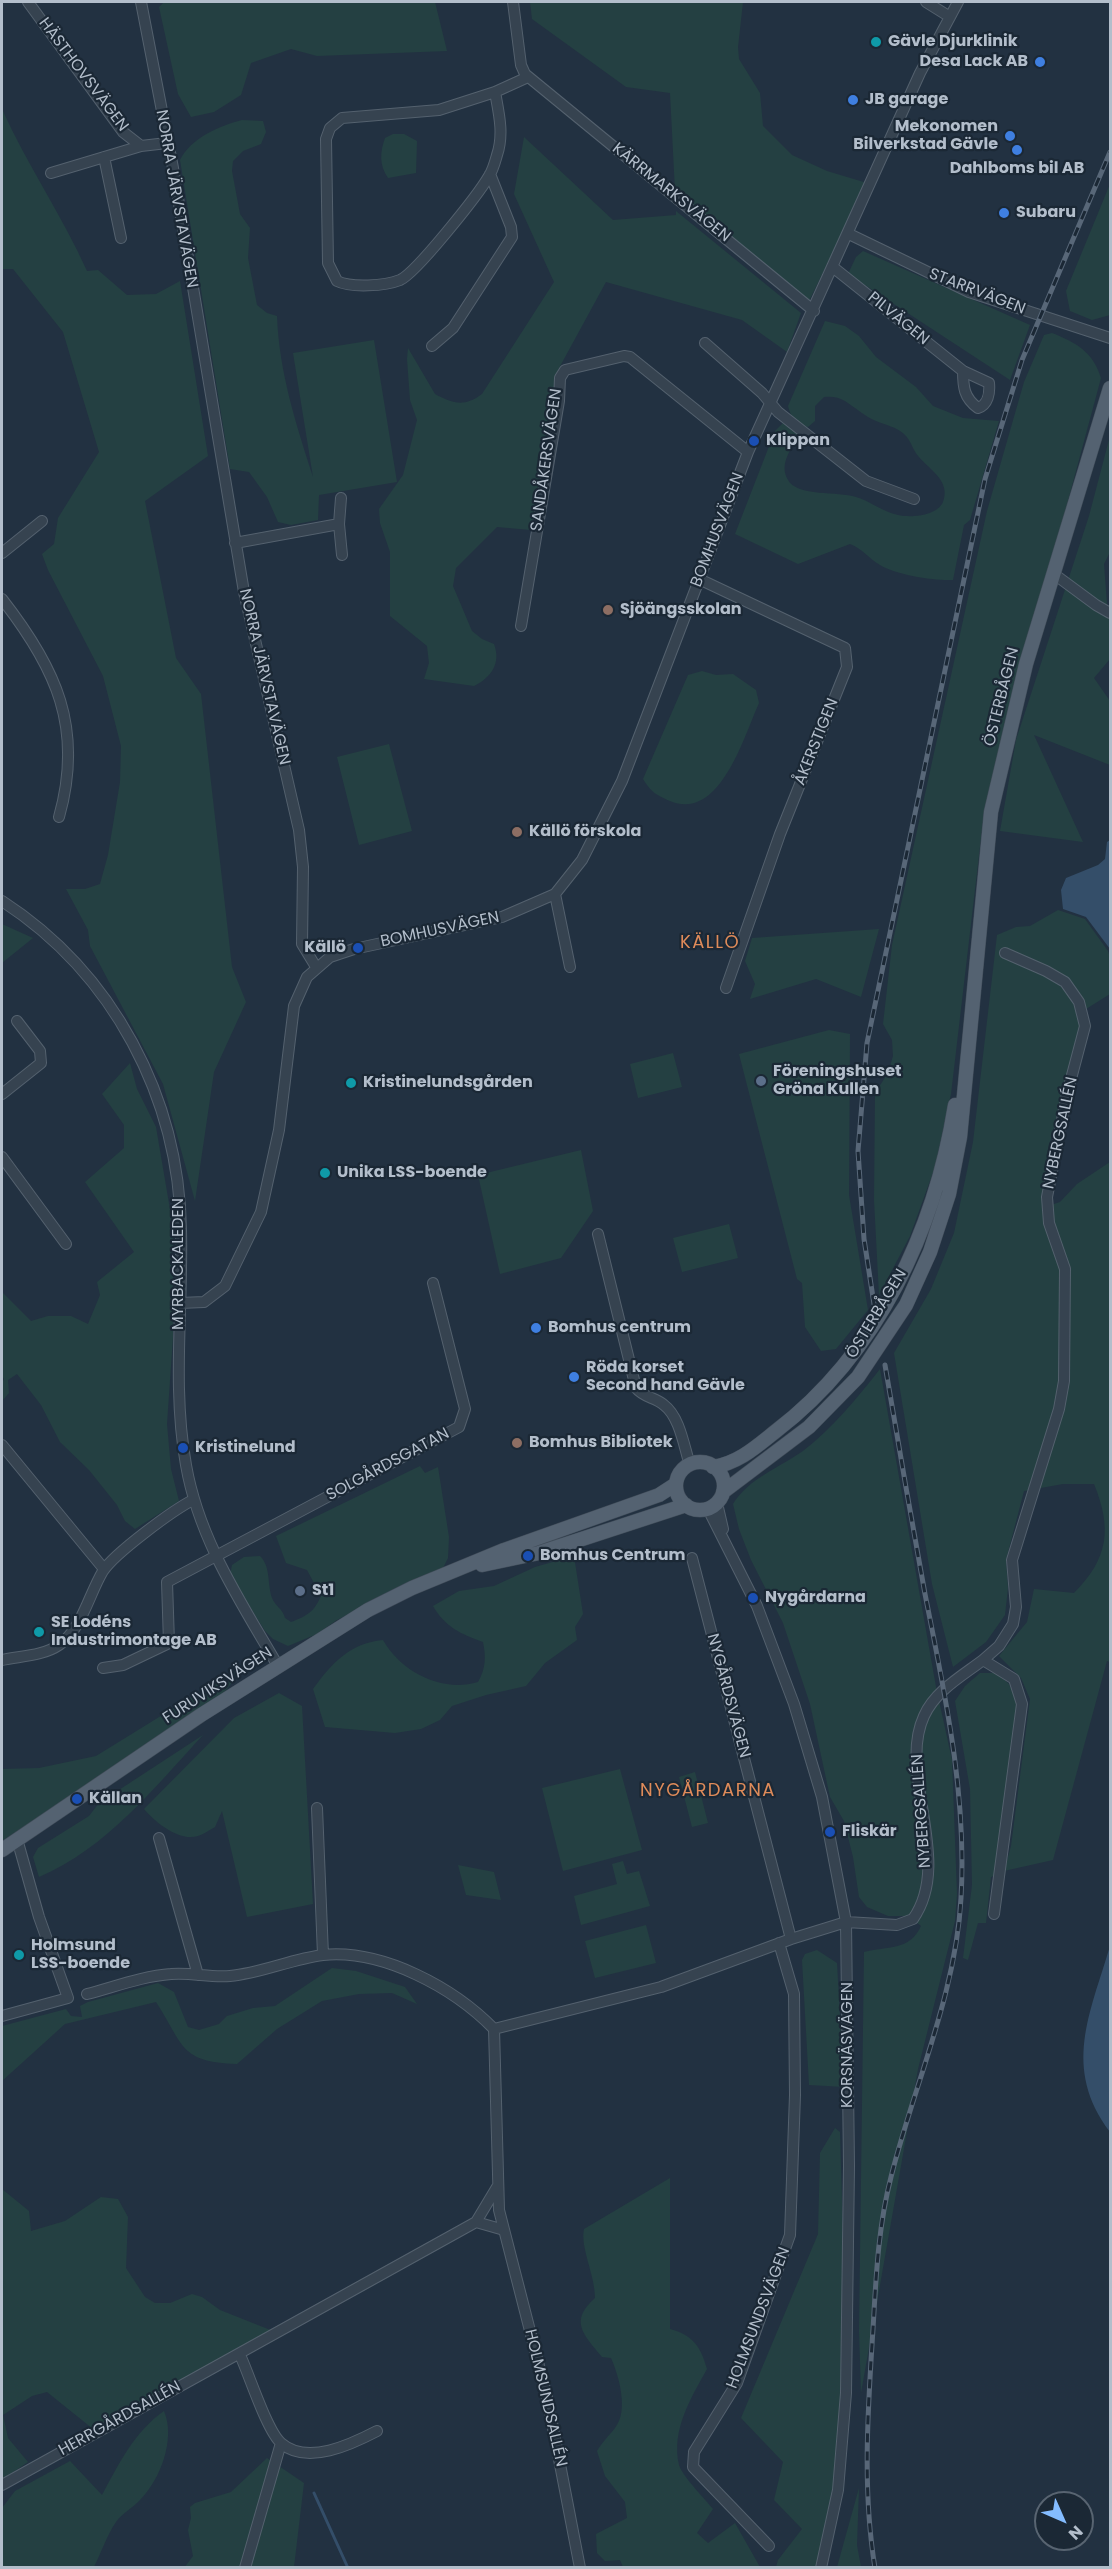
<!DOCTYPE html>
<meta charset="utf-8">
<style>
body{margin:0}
#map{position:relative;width:1112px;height:2569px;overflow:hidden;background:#223141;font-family:Poppins,sans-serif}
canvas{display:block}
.frame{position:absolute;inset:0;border:3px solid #b3becb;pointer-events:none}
.north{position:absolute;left:1034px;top:2491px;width:60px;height:60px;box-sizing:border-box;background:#1b2835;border:2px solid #586471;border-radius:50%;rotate:135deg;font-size:16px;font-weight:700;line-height:24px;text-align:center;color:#b3becb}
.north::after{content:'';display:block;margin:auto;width:21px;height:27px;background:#84bcff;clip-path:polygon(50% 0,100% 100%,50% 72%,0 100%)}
</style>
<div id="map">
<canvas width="1112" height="2569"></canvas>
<div class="frame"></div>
<div class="north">N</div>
</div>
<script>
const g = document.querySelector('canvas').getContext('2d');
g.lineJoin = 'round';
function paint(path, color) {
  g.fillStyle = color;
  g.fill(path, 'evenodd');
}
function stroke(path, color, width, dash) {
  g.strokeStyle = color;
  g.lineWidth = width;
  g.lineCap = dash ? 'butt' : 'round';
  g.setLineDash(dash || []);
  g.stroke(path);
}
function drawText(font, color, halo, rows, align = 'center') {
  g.font = font + ' Poppins,sans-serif';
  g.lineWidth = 4.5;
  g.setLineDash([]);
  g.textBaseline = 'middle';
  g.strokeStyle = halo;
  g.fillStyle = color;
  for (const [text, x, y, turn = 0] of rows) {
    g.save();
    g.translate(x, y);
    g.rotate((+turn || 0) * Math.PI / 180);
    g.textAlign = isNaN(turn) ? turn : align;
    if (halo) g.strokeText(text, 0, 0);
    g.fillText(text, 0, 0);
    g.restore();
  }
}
paint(new Path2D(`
 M164,2H435L447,51L317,56L291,49L251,63L241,95L214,112L191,117L178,94L159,7Z
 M530,2H743L738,47L739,59L760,93L763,126L792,155L827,171L867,183L809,301L675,191L670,93L626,87L532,19Z
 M2,109C27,165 62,215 87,271L98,270L127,295L156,294L180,281L208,456L145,501L176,658L201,694L232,967L246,1002L214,1072L195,1201L163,1084L90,946L88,930L66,889H85L100,884L108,855L120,782L121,746L103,676L48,570L42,554L54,544L58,518L99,452L63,332L13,269H2Z
 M242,120L263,121L266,132L261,144L243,151L233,161L232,171L240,214L250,228L248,258L257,305L267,313L277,316C279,372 296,424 313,477L293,353L374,340L397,482L319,495L318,520L291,525L278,522L267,497L249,472L230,469L180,160C191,138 219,126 242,120Z
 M393,134H404L417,141L416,173L388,178C379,165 380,152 385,138Z
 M524,137L613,220L676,215V211L801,313L787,352L742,320L606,282L558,370L531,530L497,527L456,568L453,586L472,631L482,639L494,644C501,663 492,677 474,686L424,679L429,663L427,646L390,616V552L380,523L379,509L403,475L417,420L410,400L407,359L408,348L435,394C453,404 465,407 482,394L554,282L514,194Z
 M1110,184V315L1092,320L1070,311L1066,291Z
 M863,251L1030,325L1010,380L848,274L856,257Z
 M825,321L845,326L859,336L876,357L916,387L933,406L963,418L999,421L970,520L964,525L953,580C935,581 896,575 880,565C868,558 863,549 850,544L798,564L735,534L775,431L783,423L792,426L797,434C793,449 778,463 788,480C797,497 838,491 856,497C870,501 883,512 898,515C911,518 937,516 943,502C951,481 930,470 919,457C913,451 911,440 904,434C896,427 886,425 876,421C864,416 856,408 845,401C839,397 831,396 824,397L815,406V421L808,427C796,425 791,418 788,406Z
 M1052,333C1077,343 1093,352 1101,378L984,813L951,1094L935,1167L910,1236L879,1295L874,1200L875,1093L888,1073L893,1056L892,1040L883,1024L892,945L987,511L1024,382L1044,335Z
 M1110,436V552L1104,564L1107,604L1110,609V659L1094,678L1110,701V765L1034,735L1083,842L1000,831L1016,740L1089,516Z
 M702,671L716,675L733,674L756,690L759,703C744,736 720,822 670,801C656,795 651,792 643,779L688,675Z
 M389,744L412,831L359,845L337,757Z
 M1058,910L1085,919L1108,951L1110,957V994L1078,1014L1080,1029L1048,1150L1042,1208L1060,1202L1077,1184L1110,1162V1662L1107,1661L1053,1860L1004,1871L1011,1846L1030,1699L1021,1678L999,1656L1027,1622L1034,1589L1074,1593C1109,1558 1112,1528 1094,1484H1063L1024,1491L1006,1560L1008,1588L1005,1615L986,1642L953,1667L932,1584L894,1353L931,1289L954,1233L973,1142L997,935L1016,927L1030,926Z
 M2,924L33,938L2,963Z
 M879,929L861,997L816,979L750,999L755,984L745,961L752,938Z
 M829,1030L850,1034L849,1195L868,1310L836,1349L821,1351L805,1327L802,1283L797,1279L739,1054Z
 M673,1053L682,1087L638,1098L630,1064Z
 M130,1063L137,1089L156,1127L173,1227V1337L167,1424L171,1469L179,1501L135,1529L125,1521L117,1505L89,1470L60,1442L41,1405L17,1374L8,1380L9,1393L2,1401V1383L4,1379L2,1376V1292L31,1321L48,1316H71L88,1324L100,1295L97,1282L134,1252L85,1182L124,1148V1125L102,1094Z
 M581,1150L593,1211L561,1258L500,1274L478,1175Z
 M729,1224L738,1258L682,1272L673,1238Z
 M880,1369L936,1687L952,1760L957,1894L955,1921L918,2069L861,2393L859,2331L864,1952C887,1946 910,1951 921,1926L909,1916H888L867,1907L859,1897L853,1857L844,1821L830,1797L810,1704L783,1623L751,1560L739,1529L733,1504C749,1478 779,1468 803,1451C832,1429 858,1397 880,1369Z
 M420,1466L425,1473L438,1467L449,1537L448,1558L443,1568L337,1620L317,1634L288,1646L273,1639L265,1631L230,1575L232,1565L244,1557L260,1556C271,1567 267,1583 272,1598C275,1606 283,1609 285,1618L291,1622C307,1616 314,1612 321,1596L307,1570L286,1563L276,1536Z
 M574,1556L583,1614L575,1627L577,1640L545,1663L526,1686L486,1695L452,1706L440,1720L421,1729L395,1733L325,1727L313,1689C332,1663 350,1643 383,1640C401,1672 442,1693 478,1682C486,1668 486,1657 483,1642C461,1634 445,1627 433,1606L459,1591L494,1586L535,1567Z
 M245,1664L222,1696L2,1841V1769L39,1768L96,1756Z
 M980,1673H997L1009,1684L1018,1704L994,1876L991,1877L986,1923H978L968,1960L963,1958L972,1885L970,1789L955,1701L965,1686Z
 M279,1693L302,1706L313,1904L247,1917L222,1811L215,1827C209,1830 204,1834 198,1836C179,1842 155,1822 144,1809L234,1718Z
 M203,1735C154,1788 107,1848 39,1877L33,1857L38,1848L89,1816L99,1803Z
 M620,1769L642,1850L563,1871L542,1788Z
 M695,1772L708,1823L692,1827L679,1777Z
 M623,1861L627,1874L639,1871L650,1906L581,1925L574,1896L617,1884L612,1864Z
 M458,1865L494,1872L501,1900L466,1895Z
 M646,1925L656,1963L595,1978L585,1941Z
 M817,1950L837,1963L844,2087L809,2085L802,1960L805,1954Z
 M332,1968L356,1971L405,1987L417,2004L392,1993L359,1994L322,2001L277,2029L237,2064C179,2062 184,2045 156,2002L65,2024L2,2081V2026L66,2009L71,2016L82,2017L80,2006L88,2002L158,1983L174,1992L188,2027L199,2030L219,2024L227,2016L253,2008L275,2006Z
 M835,2128L840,2132L843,2234L841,2390L835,2488L817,2567H776L778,2560L802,2529L774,2500L783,2462L741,2418L818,2234L820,2153Z
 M670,2178V2329C693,2335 701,2347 707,2369C691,2398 671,2430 679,2465C682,2476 706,2500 713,2509L697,2533L708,2543L735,2523L760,2567H623L620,2560L605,2561L597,2553L596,2534L627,2518L625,2502L605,2476L597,2451C603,2441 608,2437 615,2428C629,2411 619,2376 611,2358L602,2357C583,2334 569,2321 595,2298C595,2274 580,2248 584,2229Z
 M2,2189L29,2211L31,2231L65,2221L101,2197L118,2199L128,2217L126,2268L145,2297L155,2303H170L192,2294L202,2297L220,2310L273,2331L93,2429L47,2392L32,2396L3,2415L8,2438L28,2462L2,2480Z
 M164,2411C176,2439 160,2480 140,2500C133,2508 122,2513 116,2522C107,2535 101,2553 94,2567H2V2508L15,2491L70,2461L102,2495C119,2464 134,2432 164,2411Z
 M267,2458L304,2483L294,2567L184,2568L193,2556L188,2530L191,2518L190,2507L195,2503L231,2492Z
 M859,2488L857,2545L861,2567H837Z`), '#244042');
paint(new Path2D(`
 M1110,840V949L1086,917L1063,909L1061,890L1066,878L1098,865L1105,859L1107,842Z
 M1110,1946V2132C1062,2068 1090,2014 1110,1946Z`), '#344e69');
stroke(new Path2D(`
 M314,2493L348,2568`), '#344e69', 3);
const minor = new Path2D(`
 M28,2L123,132L141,146L167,143
 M141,2L173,168L244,592L299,830L303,867L302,944L316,967
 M513,2L521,65L525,74L814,311
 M926,2L950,17
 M495,92C499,114 504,134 497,155C495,162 493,170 489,176C478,195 416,273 400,280C385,286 351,288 337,281L328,263L326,139L330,128L342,118L439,110L495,92L528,77
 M104,157L121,238
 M51,173L141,146
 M849,234L969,292L1110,338
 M834,268L963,371C963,387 964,398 978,408C988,405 990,393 989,383L963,371
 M705,343L762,393L778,412L866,481L914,499
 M432,346L453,328L512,237L511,227L490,174
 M339,524L341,498
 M235,543L339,524L342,555
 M2,553L42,521
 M1054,574L1096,605L1110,613
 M699,579L845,648L847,667L780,834L726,988
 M2,599C56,668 84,728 59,817
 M521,626L559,401L560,378L565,370L624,356L630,357L748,452
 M555,894L570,967
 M2,901C113,973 179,1097 181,1230C183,1308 172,1387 186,1465C199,1540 241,1602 278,1666
 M2,1094L41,1063L40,1051L17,1021
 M2,1157L66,1244
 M598,1234L636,1388C644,1398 655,1397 664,1405C680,1417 684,1447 690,1465
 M180,1303L204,1302L225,1286L261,1212L279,1130L294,1006L307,977L330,957L354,949L502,917L555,894L582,860L622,781L748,452L920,73L958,2
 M2,1445L104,1569
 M717,1503L723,1529
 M708,1509L757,1606L794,1704L822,1797L846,1922L849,2166L846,2393L838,2490L821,2568
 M692,1558L791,1939
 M2,1660C20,1656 43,1656 59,1645C82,1629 89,1594 103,1571C115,1553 173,1510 193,1500
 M983,1660L999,1646L1013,1624L1016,1607L1012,1560L1059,1409L1064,1381L1065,1269L1049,1223L1047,1197L1067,1094L1085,1026L1079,1002L1065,982L1046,971L1005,953
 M103,1668L123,1665L169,1643L167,1582L459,1427L465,1409L433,1283
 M317,1808L323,1955
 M159,1838L198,1975
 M87,1994C114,1987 143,1976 171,1974C191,1972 210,1978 230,1976C261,1973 292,1959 323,1955C383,1949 454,1988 494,2029L499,2210L547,2397L580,2568
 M2,2016L68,1998L39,1917L17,1839
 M494,2029L661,1987L791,1939L846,1922L897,1925L913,1919C954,1861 897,1774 924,1716C935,1691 962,1676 983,1660L1014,1679L1022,1704L994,1914
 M497,2187L476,2222L504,2230
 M240,2355C249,2374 267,2431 281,2443C307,2466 352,2444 377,2431
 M2,2485L476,2222
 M769,2546L693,2467L694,2452L737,2383L790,2235L795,2095L794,1994L779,1943
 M245,2568L281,2443`);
const major = new Path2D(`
 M676 1486a24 24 0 1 1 48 0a24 24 0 1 1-48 0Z
 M713,1467C739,1463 757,1446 776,1431C878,1353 935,1230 955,1105
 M723,1492L809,1427L858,1377L906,1305L930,1252L949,1194L960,1137L991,812L1026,664L1110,388
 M482,1565L539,1553L686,1505
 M2,1850L201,1715L368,1610L412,1588L504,1550L659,1495L676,1484`);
stroke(minor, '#54616e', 12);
stroke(major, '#404c59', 15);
stroke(minor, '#364350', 10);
stroke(major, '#546271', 14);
const rail = new Path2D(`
 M874,1304L864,1239L858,1151L867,1043L985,479L1022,360L1110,152
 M875,2568C862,2489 868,2408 873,2329C876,2278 878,2227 891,2177C914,2085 956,1994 961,1898C967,1794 945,1695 925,1594C911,1518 898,1441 885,1365`);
stroke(rail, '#586778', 5);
stroke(rail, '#1b2835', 3, [9]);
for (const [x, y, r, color] of [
 [876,42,6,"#0f9aa8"],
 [1040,62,6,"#3f7fe0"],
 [853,100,6,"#3f7fe0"],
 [1010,136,6,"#3f7fe0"],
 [1017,150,6,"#3f7fe0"],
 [1004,213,6,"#3f7fe0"],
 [754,441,6,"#1a4fb4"],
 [608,610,6,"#8d6e63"],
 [517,832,6,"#8d6e63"],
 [358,948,6,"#1a4fb4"],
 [761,1081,6,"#5c6f8a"],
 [351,1083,6,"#0f9aa8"],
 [325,1173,6,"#0f9aa8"],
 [536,1328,6,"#3f7fe0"],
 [574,1377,6,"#3f7fe0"],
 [517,1443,6,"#8d6e63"],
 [183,1448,6,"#1a4fb4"],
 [528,1556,6,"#1a4fb4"],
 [300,1591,6,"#5c6f8a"],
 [753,1598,6,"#1a4fb4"],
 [39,1632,6,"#0f9aa8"],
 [77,1799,6,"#1a4fb4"],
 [830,1832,6,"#1a4fb4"],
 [19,1955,6,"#0f9aa8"]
]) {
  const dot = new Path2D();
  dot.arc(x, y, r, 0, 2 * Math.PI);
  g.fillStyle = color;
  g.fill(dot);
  stroke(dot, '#1b2835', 2);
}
drawText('bold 16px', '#b3becb', '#1b2835', [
 ["Gävle Djurklinik",888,42],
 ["Desa Lack AB",1028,62,"right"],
 ["JB garage",865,100],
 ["Mekonomen",998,127,"right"],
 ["Bilverkstad Gävle",998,145,"right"],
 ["Dahlboms bil AB",1017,169,"center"],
 ["Subaru",1016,213],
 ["Klippan",766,441],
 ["Sjöängsskolan",620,610],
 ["Källö förskola",529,832],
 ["Källö",346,948,"right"],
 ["Föreningshuset",773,1072],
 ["Gröna Kullen",773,1090],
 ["Kristinelundsgården",363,1083],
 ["Unika LSS-boende",337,1173],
 ["Bomhus centrum",548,1328],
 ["Röda korset",586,1368],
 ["Second hand Gävle",586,1386],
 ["Bomhus Bibliotek",529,1443],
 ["Kristinelund",195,1448],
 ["Bomhus Centrum",540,1556],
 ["St1",312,1591],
 ["Nygårdarna",765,1598],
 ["SE Lodéns",51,1623],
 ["Industrimontage AB",51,1641],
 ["Källan",89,1799],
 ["Fliskär",842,1832],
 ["Holmsund",31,1946],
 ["LSS-boende",31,1964]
], 'left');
drawText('16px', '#b3becb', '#1b2835', [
 ["HÄSTHOVSVÄGEN",83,75,53],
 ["KÄRRMARKSVÄGEN",671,193,39],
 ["NORRA JÄRVSTAVÄGEN",176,199,80],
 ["STARRVÄGEN",977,292,21],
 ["PILVÄGEN",898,319,39],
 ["SANDÅKERSVÄGEN",547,460,-82],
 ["BOMHUSVÄGEN",718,530,-69],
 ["NORRA JÄRVSTAVÄGEN",264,677,77],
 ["ÖSTERBÅGEN",1002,697,-76],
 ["ÅKERSTIGEN",817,742,-68],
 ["BOMHUSVÄGEN",440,930,-12],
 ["NYBERGSALLÉN",1061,1133,-78],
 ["MYRBACKALEDEN",179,1264,-90],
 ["ÖSTERBÅGEN",877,1314,-59],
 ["SOLGÅRDSGATAN",388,1465,-28],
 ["FURUVIKSVÄGEN",218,1686,-33],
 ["NYGÅRDSVÄGEN",728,1696,75],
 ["NYBERGSALLÉN",922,1811,-94],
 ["KORSNÄSVÄGEN",848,2045,-90],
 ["HOLMSUNDSVÄGEN",759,2318,-69],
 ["HOLMSUNDSALLÉN",545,2398,77],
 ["HERRGÅRDSALLÉN",120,2419,-29]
]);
g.letterSpacing = '1.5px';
drawText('18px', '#df8b5a', '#1b2835', [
 ["KÄLLÖ",710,943],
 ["NYGÅRDARNA",708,1791]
]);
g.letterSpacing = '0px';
</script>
